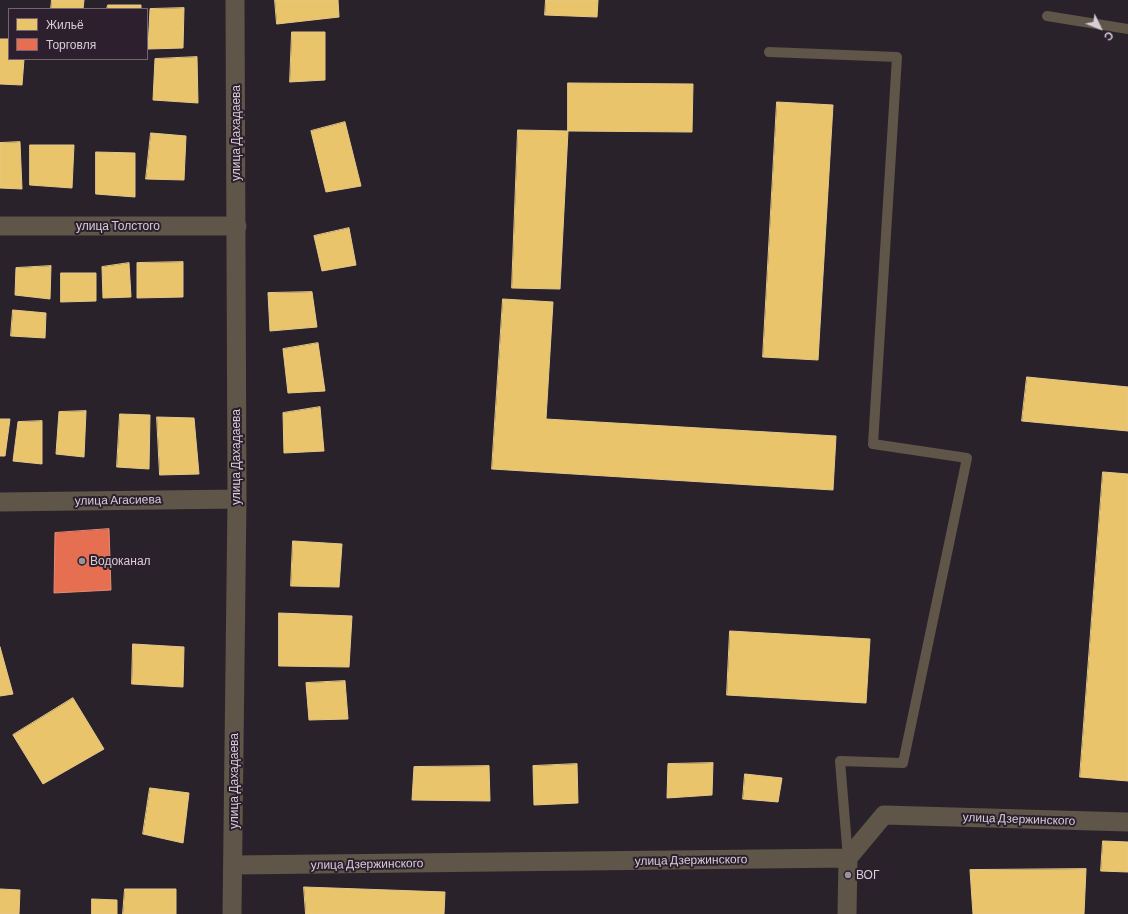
<!DOCTYPE html>
<meta charset="utf-8">
<style>
body{margin:0}
#map{position:relative;width:1128px;height:914px;overflow:hidden;background:#2a222a;font-family:Barlow,sans-serif}
canvas{display:block}
.legend{position:absolute;left:8px;top:8px;width:140px;height:52px;box-sizing:border-box;background:#2d1f2d;border:1px solid #716571;margin:0;padding:5px 7px;list-style:none;font-size:12px;color:#d7ced7}
.legend li{display:flex;align-items:center;gap:8px;height:20px}
.legend b{width:20px;border:1px solid #716571}
.north{position:absolute;left:1080px;top:8px;width:40px;height:40px;-webkit-text-stroke:3px #2d1f2d;paint-order:stroke;rotate:133deg;font-size:11px;font-weight:700;line-height:16px;text-align:center;color:#d7ced7}
.north::after{content:'';display:block;margin:auto;width:14px;height:18px;background:#d7ced7;clip-path:polygon(50% 0,100% 100%,50% 72%,0 100%)}
</style>
<div id="map">
<canvas width="1128" height="914"></canvas>
<ul class="legend">
<li><b style="height:11px;background:#e9c46a"></b>Жильё</li>
<li><b style="height:11px;background:#e76f51"></b>Торговля</li>
</ul>
<div class="north">С</div>
</div>
<script>
const g = document.querySelector('canvas').getContext('2d');
g.lineJoin = 'round';
function paint(path, color) {
  g.fillStyle = color;
  g.fill(path, 'evenodd');
}
function stroke(path, color, width, dash) {
  g.strokeStyle = color;
  g.lineWidth = width;
  g.lineCap = dash ? 'butt' : 'round';
  g.setLineDash(dash || []);
  g.stroke(path);
}
function drawText(font, color, halo, rows, align = 'center') {
  g.font = font + ' Barlow,sans-serif';
  g.lineWidth = 4;
  g.setLineDash([]);
  g.textBaseline = 'middle';
  g.strokeStyle = halo;
  g.fillStyle = color;
  for (const [text, x, y, turn = 0] of rows) {
    g.save();
    g.translate(x, y);
    g.rotate((+turn || 0) * Math.PI / 180);
    g.textAlign = isNaN(turn) ? turn : align;
    if (halo) g.strokeText(text, 0, 0);
    g.fillText(text, 0, 0);
    g.restore();
  }
}
const homes = new Path2D(`
 M52,0H84L83,9H51Z
 M275,0H338L339,17L277,24Z
 M546,0H598L597,17L545,15Z
 M108,5H141V9H107Z
 M184,8L183,48L148,49L150,9Z
 M292,32H325V80L290,82Z
 M0,39H9V59H24L22,85L0,84Z
 M197,57L198,103L153,100L155,59Z
 M568,83L693,84L692,132L568,131Z
 M777,102L833,105L818,360L763,357Z
 M345,122L361,186L326,192L311,131Z
 M518,130L568,131L560,289L512,288Z
 M151,133L186,136L184,180L146,179Z
 M20,142L22,189L0,188V143Z
 M30,145H74L72,188L30,185Z
 M96,152L135,153V197L96,194Z
 M349,228L356,265L322,271L314,236Z
 M183,262V297L137,298V263Z
 M129,263L131,297L103,298L102,267Z
 M51,266L50,299L15,295L16,268Z
 M61,273H96V301L61,302Z
 M312,292L317,327L270,331L268,293Z
 M503,299L553,302L546,419L836,436L833,490L492,469Z
 M13,310L46,313L45,338L11,336Z
 M318,343L325,391L288,393L283,349Z
 M1027,377L1128,387V431L1022,421Z
 M320,407L324,451L284,453L283,413Z
 M86,411L84,457L56,454L59,412Z
 M120,414L150,415L149,469L117,467Z
 M157,417L194,418L199,474L160,475Z
 M0,419H10L5,456H0Z
 M42,421V464L13,461L18,422Z
 M1103,472L1128,474V781L1080,777Z
 M293,541L342,544L339,587L291,586Z
 M279,613L352,616L349,667L279,666Z
 M730,631L870,639L866,703L727,695Z
 M133,644L184,647L183,687L132,684Z
 M0,647L13,694L0,696Z
 M345,681L348,719L309,720L306,683Z
 M73,698L104,749L43,784L13,735Z
 M713,763L712,795L667,798L668,764Z
 M577,764L578,803L534,805L533,766Z
 M489,766L490,801L412,800L414,767Z
 M745,774L782,778L778,802L743,799Z
 M150,788L189,793L183,843L143,834Z
 M1103,841L1128,842V872L1101,871Z
 M1086,869L1084,914H973L970,870Z
 M304,887L445,892L444,914H306Z
 M0,889L20,890L19,914H0Z
 M125,889H176V914H123Z
 M92,899L117,900V914H92Z`);
paint(homes, '#e9c46a');
stroke(homes, '#e4c78b', 1);
const shops = new Path2D(`
 M109,529L111,590L54,593L55,533Z`);
paint(shops, '#e76f51');
stroke(shops, '#e28c79', 1);
stroke(new Path2D(`
 M1047,16L1128,29
 M769,52L897,57L873,444L967,458L903,763L840,761L848,858`), '#5f5548', 10);
stroke(new Path2D(`
 M0,226H237
 M0,502L237,499
 M234,865L848,858L884,815L1128,822
 M232,914L237,499L235,0
 M847,914L848,858`), '#5f5548', 19);
for (const [x, y, r, color] of [
 [82,561,4,"#9a929a"],
 [848,875,4,"#9a929a"]
]) {
  const dot = new Path2D();
  dot.arc(x, y, r, 0, 2 * Math.PI);
  g.fillStyle = color;
  g.fill(dot);
  stroke(dot, '#2d1f2d', 1.5);
}
drawText('12px', '#d7ced7', '#2d1f2d', [
 ["улица Дахадаева",236,133,-90],
 ["улица Толстого",118,226],
 ["улица Дахадаева",236,457,-90],
 ["улица Агасиева",118,500,-1],
 ["улица Дахадаева",234,781,-90],
 ["улица Дзержинского",1019,819,2],
 ["улица Дзержинского",691,860,-1],
 ["улица Дзержинского",367,864,-1]
]);
drawText('12px', '#d7ced7', '#2d1f2d', [
 ["Водоканал",90,561],
 ["ВОГ",856,875]
], 'left');
</script>
